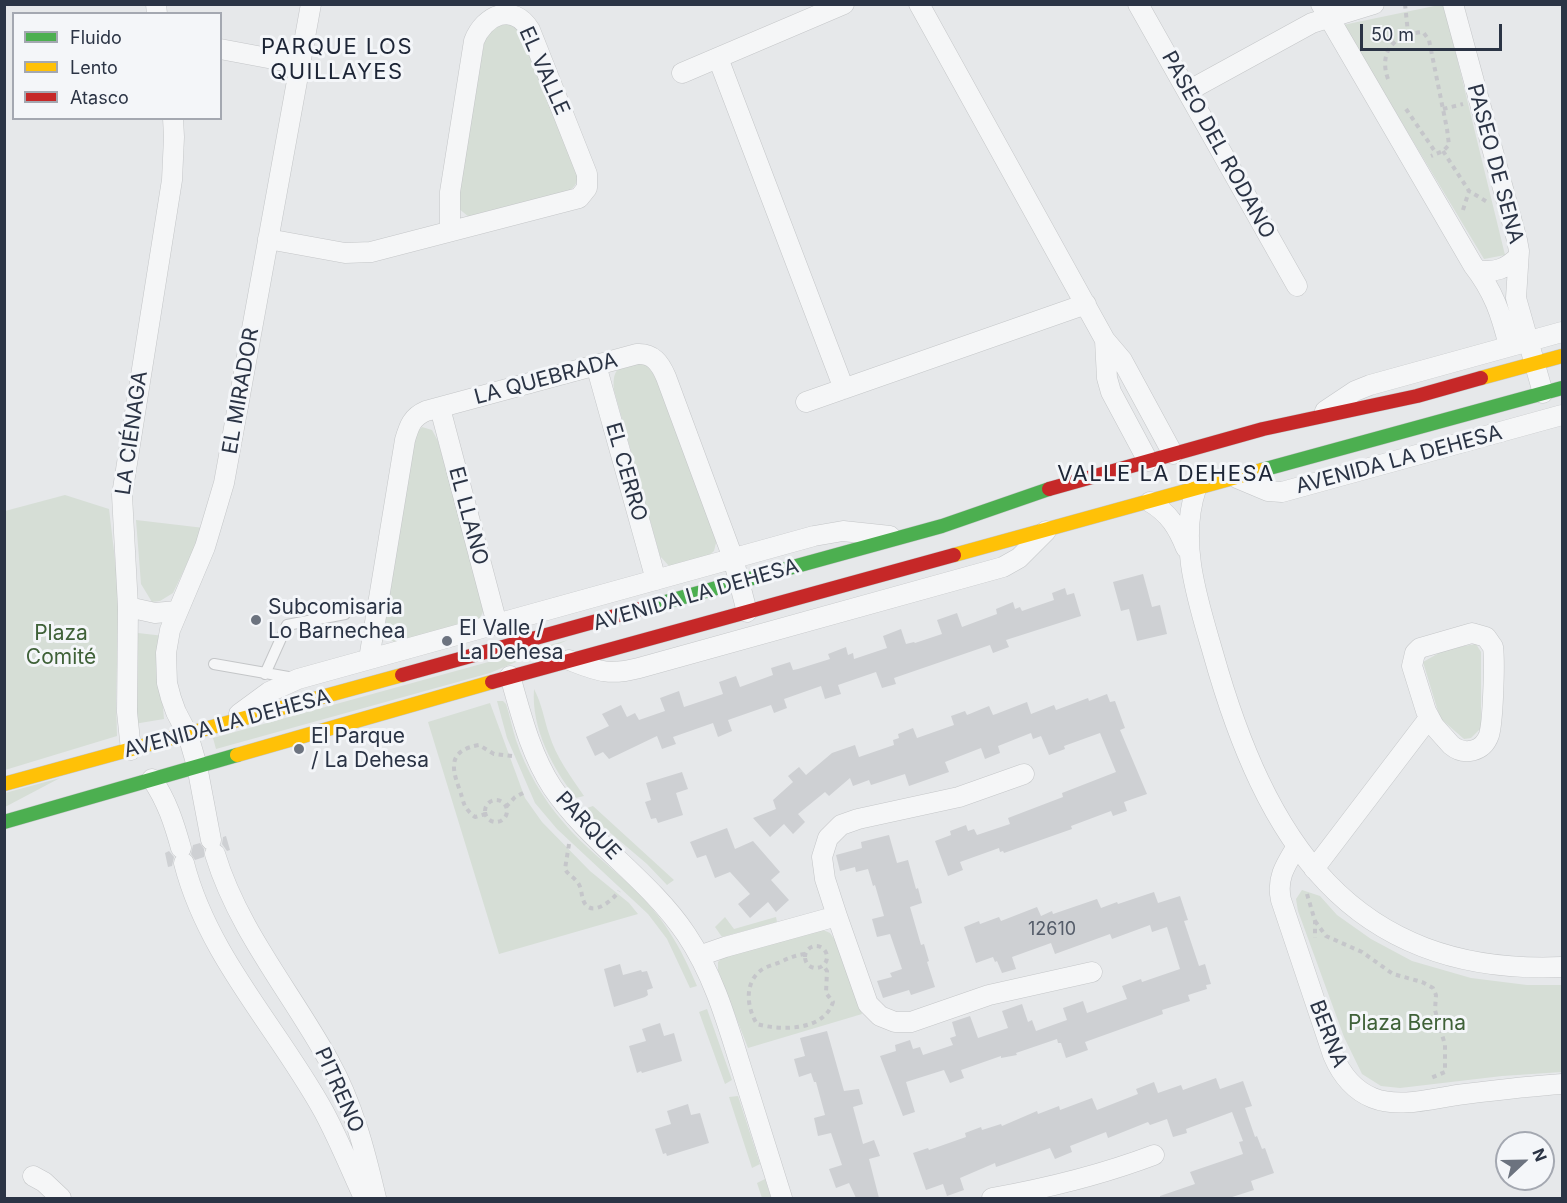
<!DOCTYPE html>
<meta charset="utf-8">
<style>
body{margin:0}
#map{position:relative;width:1567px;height:1203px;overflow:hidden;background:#e6e8ea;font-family:Inter,sans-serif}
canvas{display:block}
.frame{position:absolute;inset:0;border:6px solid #2b3445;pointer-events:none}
.legend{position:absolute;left:12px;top:12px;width:210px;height:108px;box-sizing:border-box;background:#f4f6f9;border:2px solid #a4a8b1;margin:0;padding:8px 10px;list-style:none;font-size:18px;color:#2b3445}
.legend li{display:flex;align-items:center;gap:12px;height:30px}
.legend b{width:30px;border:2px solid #a4a8b1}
.north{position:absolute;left:1495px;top:1131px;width:60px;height:60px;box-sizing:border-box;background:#f4f6f9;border:2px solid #a4a8b1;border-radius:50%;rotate:68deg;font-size:16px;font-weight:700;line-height:24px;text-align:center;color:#2b3445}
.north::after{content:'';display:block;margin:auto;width:21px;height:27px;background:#6c737f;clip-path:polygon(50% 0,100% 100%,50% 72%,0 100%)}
.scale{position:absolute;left:1360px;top:24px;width:142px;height:27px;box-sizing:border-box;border:3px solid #2b3445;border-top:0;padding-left:8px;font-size:18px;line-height:21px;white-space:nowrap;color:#2b3445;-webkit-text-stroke:4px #f4f6f9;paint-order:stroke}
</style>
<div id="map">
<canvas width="1567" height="1203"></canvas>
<div class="frame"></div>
<ul class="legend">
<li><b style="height:8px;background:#4caf50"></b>Fluido</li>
<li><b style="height:8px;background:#ffc107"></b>Lento</li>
<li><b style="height:8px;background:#c62828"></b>Atasco</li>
</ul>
<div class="north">N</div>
<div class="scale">50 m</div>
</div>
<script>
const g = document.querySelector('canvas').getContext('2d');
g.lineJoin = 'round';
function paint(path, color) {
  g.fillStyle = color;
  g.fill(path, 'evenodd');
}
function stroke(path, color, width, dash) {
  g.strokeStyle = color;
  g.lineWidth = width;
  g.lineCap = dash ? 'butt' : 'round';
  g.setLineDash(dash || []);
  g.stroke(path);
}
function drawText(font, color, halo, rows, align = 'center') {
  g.font = font + ' Inter,sans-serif';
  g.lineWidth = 6;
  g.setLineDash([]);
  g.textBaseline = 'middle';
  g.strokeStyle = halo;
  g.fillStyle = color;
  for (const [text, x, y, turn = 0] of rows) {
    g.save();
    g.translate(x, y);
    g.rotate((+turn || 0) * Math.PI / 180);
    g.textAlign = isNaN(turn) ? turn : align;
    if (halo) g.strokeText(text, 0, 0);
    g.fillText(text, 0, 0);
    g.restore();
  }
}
paint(new Path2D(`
 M1439,5H1444L1505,255L1484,259L1343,25Z
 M507,24L513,25L521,33L576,172C579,181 576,187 567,192L469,217L458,208L457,193L484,44C488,32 495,26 507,24Z
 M641,363L651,368L655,373L717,539L714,551L706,558L675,566H669L660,556L614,390C612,366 620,367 641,363Z
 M422,427L432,430L438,441L483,593V612L479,620L397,644L388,638L385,627L413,437Z
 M65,495L109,509L119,594L116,699L117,736L5,770V511Z
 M136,520L204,528L173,593L160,601L152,602L141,584Z
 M138,633L164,636L159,661L164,719L134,724Z
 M568,640L490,673L216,749L213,738Z
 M1476,644L1481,652V728L1471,738L1464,739L1440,718L1423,662L1446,649Z
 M534,689C542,704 544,719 549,734C556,757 571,777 584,796L576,798C553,769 531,728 534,689Z
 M497,701H503L506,704C510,716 512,728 516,740C526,770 543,799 564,823C584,847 609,865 631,886C662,915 681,947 697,986L690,988L667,939L648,914L557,829L535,803L507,738Z
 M490,703L525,798L542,822L590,871L629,903L638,914L499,954L428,722Z
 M60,778L5,807V793Z
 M593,806L674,880L667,885L647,864L594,819L587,808Z
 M1302,890L1320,896L1337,915L1371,939L1412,961L1471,978L1527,985H1562V1072L1502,1076L1400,1088L1381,1086L1362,1074L1344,1037L1298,911L1296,899Z
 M725,917L734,929L776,917L777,922L722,937L715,927Z
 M821,929L830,933L838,944L862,1014L748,1048L718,971V962L722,958Z
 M707,1009L732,1080L725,1084L699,1012Z
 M738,1096L760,1164L752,1168L729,1097Z
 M765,1179L771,1198H762L757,1183Z`), '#d6ded6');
paint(new Path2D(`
 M1143,574L1152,607L1160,605L1167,634L1137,641L1129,609L1121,611L1113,582Z
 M1065,588L1067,595L1074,593L1081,616L1006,640L1009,647L993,653L990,645L894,678L896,684L882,688L876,672L838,685L841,694L825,699L821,686L784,699L787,708L774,713L771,705L728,720L732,731L718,737L713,723L673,737L676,744L662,749L657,736L609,759L603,752L595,756L586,737L609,726L602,714L621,705L627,717L635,713L639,720L665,711L660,698L679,691L684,707L723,694L719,682L736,676L740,687L773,675L771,668L790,662L793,670L798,669L830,659L828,654L846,647L848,655L853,653L854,659L887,648L883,636L901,629L906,644L914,642L915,643L942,634L937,620L957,613L962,627L997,614L996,609L1013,602L1015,609L1020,607L1022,611L1054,600L1052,593Z
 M1107,694L1110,702L1115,701L1125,728L1120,730L1147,794L1124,802L1127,811L1113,816L1111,811L1071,826L1072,829L1004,853L1003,851L1000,852L999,848L960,862L963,870L948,876L935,841L951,835L950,831L966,825L968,831L974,829L977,835L1010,824L1008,818L1063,797L1062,793L1116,772L1100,733L1064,746L1065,749L1049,755L1041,736L1033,739L1031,733L998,746L1000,753L985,759L981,748L945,762L949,772L909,786L905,774L871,785L869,780L853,786L850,778L829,796L825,792L798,814L805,822L793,834L784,824L770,837L753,818L776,809L773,800L793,782L788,776L799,767L806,775L832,753L855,745L859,757L894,745L893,740L899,738L898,734L913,728L917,738L954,725L951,716L965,711L967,715L989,706L993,715L996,714L1027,702L1031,714L1054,705L1056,710L1088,698L1089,701Z
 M682,772L688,789L676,793L683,815L658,823L656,818L651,819L645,802L651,800L646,783Z
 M727,828L735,849L753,841L780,872L771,880L789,900L776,912L768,902L750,918L738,904L750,894L730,872L715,878L706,855L697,858L690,842Z
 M889,835L897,863L908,860L916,889L918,888L922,903L910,907L921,945L924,944L929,961L927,962L935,987L911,995L909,990L883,998L877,981L892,977L890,973L902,969L890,934L877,937L872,919L884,916L875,885L873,886L868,869L856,872L855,867L840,871L836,855L862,848L861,842Z
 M226,836L230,850L227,851L222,844L223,837Z
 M200,843L204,849V857L195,860L191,854L193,845Z
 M169,851L174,857L172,866L168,867L165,853Z
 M1154,892L1158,903L1180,896L1188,920L1184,921L1199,966L1205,964L1211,984L1206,985L1207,989L1188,995L1190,1001L1162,1010L1163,1014L1085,1042L1088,1050L1066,1058L1061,1043H1058L1057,1039L1016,1053L1017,1055L1001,1058V1056L961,1070L964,1078L950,1083L944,1070L906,1082L915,1112L903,1116L880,1056L896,1051L895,1045L910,1040L913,1049L920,1047L923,1055L953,1045L950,1038L956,1036L952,1022L970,1016L978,1038L1008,1028L1002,1011L1022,1004L1028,1022L1032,1020L1036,1031L1067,1020L1063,1008L1083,1001L1087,1013L1127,999L1122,986L1141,979L1142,982L1180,969L1167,927L1152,932L1150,925L1112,939L1110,934L1055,954L1051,943L1012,957L1016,969L1002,973L997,961L995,962L993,957L976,963L964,927L979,921L980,924L999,917L1001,921L1037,907L1041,916L1052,911L1053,914L1097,899L1101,908L1117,902L1118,904Z
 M620,964L623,975L641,970L642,972L647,971L653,988L647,990L648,995L645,997L614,1007L604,969Z
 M660,1023L664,1036L674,1033L682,1061L642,1073L641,1071L637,1073L629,1046L646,1041L642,1029Z
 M827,1031L844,1091L859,1089L863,1104L853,1107L863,1144L874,1140L880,1156L869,1159L879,1198H856L849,1183L836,1188L829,1169L842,1165L831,1133L818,1136L814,1118L825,1115L816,1082H814L811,1073L799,1077L794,1059L805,1056L800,1038Z
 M1216,1078L1220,1089L1243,1081L1252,1106L1245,1108L1255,1137L1257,1136L1262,1149L1265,1148L1274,1173L1251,1181L1254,1190L1229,1198H1160V1196L1195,1184L1190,1172L1243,1154L1239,1142L1243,1141L1232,1112L1186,1129L1187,1133L1173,1137L1167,1119L1150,1125L1148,1122L1108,1138L1106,1132L1070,1146L1072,1152L1055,1159L1050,1148L996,1167L995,1163L960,1178L964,1190L947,1196L943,1184L926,1190L913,1153L928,1148L929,1150L966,1137L965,1133L981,1127L982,1130L1001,1124L1002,1126L1037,1111L1038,1114L1059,1106L1060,1110L1092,1098L1097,1110L1138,1094L1136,1089L1154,1082L1158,1093L1181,1085L1183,1090Z
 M688,1104L691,1115L700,1113L709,1143L667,1156L666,1153L663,1154L655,1129L671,1124L667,1111Z`), '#ced0d3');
const lane = new Path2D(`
 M214,664L294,678
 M265,674L287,625L345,614`);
const street = new Path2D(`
 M156,4L157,14
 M919,4L1105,340L1122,360L1173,454
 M1138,4L1297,286
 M1321,4L1473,265C1494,292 1501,314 1509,346
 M1453,4L1517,240L1519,251L1516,298L1543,393
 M220,49L300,64
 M718,58L844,389
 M682,73L844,4
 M1188,91L1312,23L1374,4
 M268,239L345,253L371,252L579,198L587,188V174L530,30C513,2 484,15 474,41L450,192V231
 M1477,270C1495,273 1506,269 1518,257
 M1105,340L1107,378L1111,392L1148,461
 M596,365L656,580
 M806,402L1086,304
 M440,408L497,624
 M1325,411L1355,391L1370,385L1562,332
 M1237,478L1268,491L1282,492L1562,415
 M1196,489C1178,543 1198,601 1213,653C1265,838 1349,976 1562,967
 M1150,502C1169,513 1178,528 1186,548
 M128,607L155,613L177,611
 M1472,633L1486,637L1493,647C1495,662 1493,722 1489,735C1483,752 1464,756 1451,745L1434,726L1426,711L1412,666L1415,653L1420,648Z
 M369,659L405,440C409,426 412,417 426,411L637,354C653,353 660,363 666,377L733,558L747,612
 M569,660C598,671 608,676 639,668L1003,567L1019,558L1046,531
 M510,676C521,714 530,753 552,787C589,842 649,879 686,934C713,974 726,1019 740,1064C754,1109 768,1154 782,1198
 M239,714L269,692L298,679L814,536L843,531L890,536
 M131,750L127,712L128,607L122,495L172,180L174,137L173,118
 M1024,774L959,797L858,819L841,825L828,838L822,857L825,879L837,916L868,1004L880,1016L895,1022H911L989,995L1092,972
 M152,779C167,801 174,823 181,848
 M211,840L197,766L188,735L176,712L171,698L167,683L166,653L170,630L205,547L224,483L311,4
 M1297,846C1286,864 1276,878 1281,900L1333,1055C1341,1074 1353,1090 1373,1098C1401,1109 1437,1097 1465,1094C1497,1090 1530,1086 1562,1084
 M215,854C238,930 291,992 329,1061C353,1104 365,1151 376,1198
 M184,863C208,957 278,1028 324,1112C339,1140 351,1170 364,1198
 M1314,869L1429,718
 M699,956L725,947L837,916
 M33,1176L44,1182L61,1198
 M992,1198C1048,1188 1101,1175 1154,1155`);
const fast = new Path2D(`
 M1262,470L1562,388
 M651,606L942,526L1049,489
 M4,822L237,755`);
const slow = new Path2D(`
 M1481,378L1562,356
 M954,555L1262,470
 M237,755L492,682
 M4,784L402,675`);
const jam = new Path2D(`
 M1049,489L1263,429L1417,396L1481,378
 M402,675L651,606
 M492,682L954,555`);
stroke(lane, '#c4c6c8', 12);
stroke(street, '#c4c6c8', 21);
stroke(fast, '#c4c6c8', 15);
stroke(slow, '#c4c6c8', 15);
stroke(jam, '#c4c6c8', 15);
stroke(new Path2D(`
 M1405,4L1408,33
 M1388,79C1378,51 1395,34 1423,32L1429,40L1447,129L1449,145L1443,151L1431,156
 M1406,109L1436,153
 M1443,109L1463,104
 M1443,151L1469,191L1489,203
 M1463,210L1469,191
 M485 811a11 11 0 1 1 22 0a11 11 0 1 1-22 0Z
 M506,807L515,797L525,792
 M486,814L475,817C462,807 464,801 459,788C450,764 451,750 479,745L494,754L512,756
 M569,844L565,869C568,875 574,877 578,883C582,888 581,896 584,902C592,918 613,900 619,891
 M1307,894L1315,921V938
 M1315,921L1326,936L1362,952L1393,974L1422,982L1433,988L1436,995L1435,1010L1445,1045V1072L1431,1078
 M805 957a11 11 0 1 1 22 0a11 11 0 1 1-22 0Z
 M805,954C795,955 787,959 778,963C772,965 765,967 760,971C744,984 747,1008 757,1024C781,1031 824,1031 833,1002L826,993L827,971L823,965`), '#c5c6ca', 4, [4.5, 4.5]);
stroke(lane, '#f5f6f7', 10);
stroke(street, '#f5f6f7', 20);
stroke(fast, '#4caf50', 14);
stroke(slow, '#ffc107', 14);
stroke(jam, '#c62828', 14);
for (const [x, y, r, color] of [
 [256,620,6,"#6c737f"],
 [447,641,6,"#6c737f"],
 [299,749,6,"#6c737f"]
]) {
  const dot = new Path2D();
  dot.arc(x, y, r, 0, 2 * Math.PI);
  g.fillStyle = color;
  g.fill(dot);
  stroke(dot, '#f4f6f9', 2);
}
drawText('18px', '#545c69', null, [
 ["12610",1052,930]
]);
drawText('21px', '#2b3445', '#f4f6f9', [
 ["EL VALLE",544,71,66],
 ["PASEO DEL RODANO",1218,145,61],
 ["PASEO DE SENA",1495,164,75],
 ["LA QUEBRADA",546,379,-15],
 ["EL MIRADOR",241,391,-80],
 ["LA CIÉNAGA",132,433,-82],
 ["AVENIDA LA DEHESA",1399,460,-15],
 ["EL CERRO",626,472,74],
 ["EL LLANO",468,516,75],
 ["AVENIDA LA DEHESA",696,595,-16],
 ["AVENIDA LA DEHESA",227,724,-15],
 ["PARQUE",588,826,47],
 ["BERNA",1328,1034,69],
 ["PITRENO",339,1090,66]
]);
drawText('21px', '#2b3445', '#f4f6f9', [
 ["Subcomisaria",268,608],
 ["Lo Barnechea",268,632],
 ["El Valle /",459,629],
 ["La Dehesa",459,653],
 ["El Parque",311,737],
 ["/ La Dehesa",311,761]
], 'left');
drawText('21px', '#3f6138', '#f4f6f9', [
 ["Plaza",61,634],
 ["Comité",61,658],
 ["Plaza Berna",1407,1024]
]);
g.letterSpacing = '1.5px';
drawText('22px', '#1d2536', '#f4f6f9', [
 ["PARQUE LOS",337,47],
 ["QUILLAYES",337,72],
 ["VALLE LA DEHESA",1166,474]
]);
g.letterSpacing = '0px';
</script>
